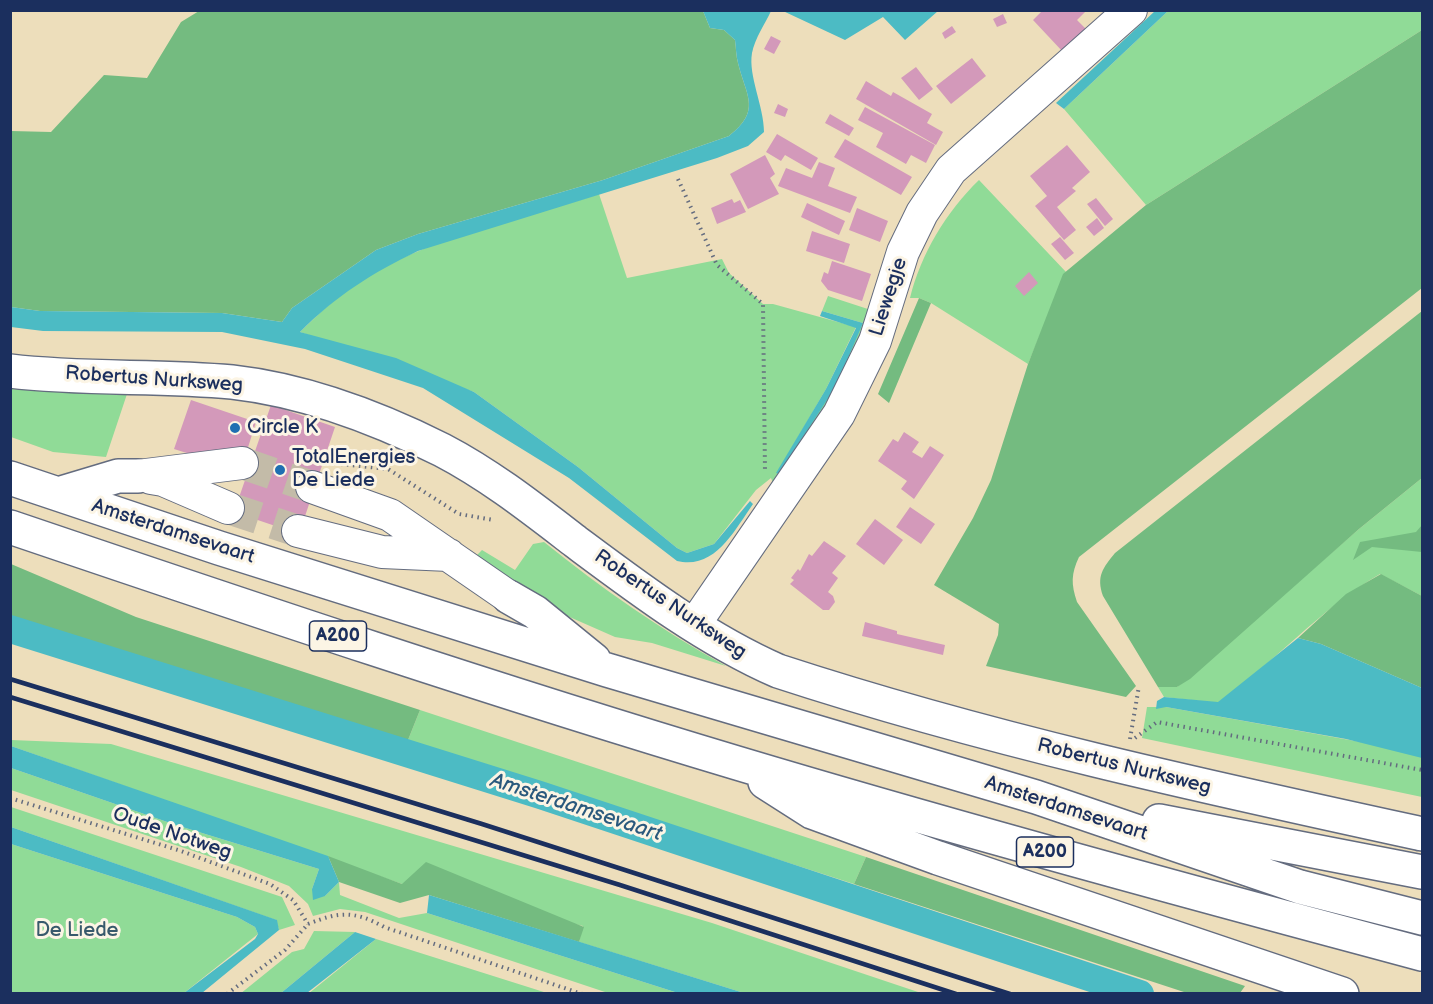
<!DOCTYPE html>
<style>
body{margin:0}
#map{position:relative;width:1433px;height:1004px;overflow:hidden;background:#eddebb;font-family:"Balsamiq Sans",sans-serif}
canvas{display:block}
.frame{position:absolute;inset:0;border:12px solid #1b2f5e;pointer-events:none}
</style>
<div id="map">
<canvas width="1433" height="1004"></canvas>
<div class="frame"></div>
</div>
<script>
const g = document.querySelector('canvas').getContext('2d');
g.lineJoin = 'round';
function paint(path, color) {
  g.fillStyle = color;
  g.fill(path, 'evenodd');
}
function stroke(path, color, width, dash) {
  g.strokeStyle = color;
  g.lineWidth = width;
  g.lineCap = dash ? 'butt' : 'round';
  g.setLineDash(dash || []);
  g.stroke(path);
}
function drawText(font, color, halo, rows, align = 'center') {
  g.font = font + ' "Balsamiq Sans",sans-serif';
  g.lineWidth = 6;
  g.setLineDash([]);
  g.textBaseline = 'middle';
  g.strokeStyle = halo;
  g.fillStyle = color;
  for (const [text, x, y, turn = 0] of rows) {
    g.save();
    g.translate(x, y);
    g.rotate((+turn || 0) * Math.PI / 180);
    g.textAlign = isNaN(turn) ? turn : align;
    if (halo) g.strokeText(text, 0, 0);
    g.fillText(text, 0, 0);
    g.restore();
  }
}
paint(new Path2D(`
 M1168,11H1422V30L1146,205L1064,109Z
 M979,180L1066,272L1028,364L931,303L919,298H910C921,254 946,212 979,180Z
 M599,194L627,278L722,259L729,273L763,304H773L856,327L826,389L777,473L779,474L863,323L822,311L828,296L874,311L852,363L775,488L771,478L756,490L714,544L687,553L677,548L578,467L474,392L300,332C323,310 346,287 374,272C439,236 528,217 599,194Z
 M11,389L127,394L106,457L53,452L11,437Z
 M1422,478V596L1380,574C1320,609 1274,663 1218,703L1164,697L1158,687H1177L1359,529Z
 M544,542C601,588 661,630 726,666L652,643L615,637L565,615L499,573L477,555L482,550L515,570L533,544Z
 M1147,707H1166L1422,753V797L1142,738Z
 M420,710L866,857L854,884L408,740Z
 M11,740L111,744L712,923L921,993H744L579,942L583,926L402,884L11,746Z
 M11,768L176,825L319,869L312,889L325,896L339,882L340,895L399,918L427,913L678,993H608L365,912L340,909L313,916L308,904L289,886L241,867L11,790Z
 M11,807L282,897L295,925L279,930L276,920L11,827Z
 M11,844L237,917L255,927L258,934L184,993L11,994Z
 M314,931L355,932L281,993L240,994L292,952L304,949Z
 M376,939L547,993L308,994Z`), '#90db97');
paint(new Path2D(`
 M199,11H703L710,28L724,30L735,40C736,47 736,56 738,63C746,96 762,110 729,136L603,180L418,234L376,250L292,308L282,322L222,313L40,311L11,307V131L51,132L104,75L147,78L181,22Z
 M1422,30V288L1079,557C1071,574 1071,584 1077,602L1136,686L1126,697L986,666L998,635L999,624L934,585L973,518L991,480L1028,364L1063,274L1146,205Z
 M919,298L931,303L889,403L878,394Z
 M1422,311V478L1359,529L1190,679L1177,687H1158L1103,596C1096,576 1103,568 1115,553Z
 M1422,525V552L1372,547L1353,560L1360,542L1416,532Z
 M11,564L136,617L420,710L408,740L11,620Z
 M1381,574L1422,596V688L1321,644L1298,638L1346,594Z
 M328,856L402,884L426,862L584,927L579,942L429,895L400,903L339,882Z
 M866,857L1245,986L1240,993H1187L854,884Z`), '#74bb80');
paint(new Path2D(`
 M703,11H771C765,24 755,38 752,53C748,76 764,106 764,132L748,146L717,158L418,251C372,273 337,295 300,332L396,358L474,392L578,467L677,548L687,553L714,544L750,501L753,504C734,531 715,570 677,561L569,478L423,388L305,349L222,332L43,331L11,327V307L40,311L222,313L282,322L292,308L376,250L418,234L603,180L729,136C762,110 746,96 738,63C736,56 736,47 735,40L724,30L710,28Z
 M783,11H938L905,40L883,17L845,40Z
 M1155,11H1168L1064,109L1056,103Z
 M822,311L863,323L836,386L779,474L776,473L826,389L856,328L820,316Z
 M1298,638L1321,644L1422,688V758L1346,739L1166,707L1156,709L1157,701L1164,697L1218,702Z
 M11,746L328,856L339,882L325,896L313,900L312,889L319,869L176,825L11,768Z
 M11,827L277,920L279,930L202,993H184L255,939L258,934L255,927L237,917L11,844Z
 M429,895L744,993H678L427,913Z
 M355,932L376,939L307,993H281Z`), '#4cbbc4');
stroke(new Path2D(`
 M10,629L540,795L1140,994`), '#4cbbc4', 28);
paint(new Path2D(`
 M1043,10H1087L1077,20L1087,30L1063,52L1033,20Z
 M1003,14L1007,23L997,27L993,19Z
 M952,26L956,32L945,39L942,33Z
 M771,36L781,41L774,54L764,49Z
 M972,58L986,76L951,104L936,86Z
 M916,67L933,89L919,100L901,78Z
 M866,81L891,96L893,92L932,114L927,123L943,132L936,145L856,99Z
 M778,104L788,109L785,117L774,113Z
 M865,107L935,145L926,163L911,155L906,164L876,147L883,133L858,120Z
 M830,114L854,128L849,136L825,123Z
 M777,134L818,158L811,170L785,155L781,161L766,152Z
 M845,139L912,177L901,195L834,157Z
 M1067,145L1090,172L1072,188L1076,191L1057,207L1076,230L1064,240L1035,206L1047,196L1030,176Z
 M765,155L775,174L770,178L779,194L748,209L730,174Z
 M819,162L835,168L828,186L857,197L850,213L778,186L786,168L812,178Z
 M1096,198L1113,219L1105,226L1087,204Z
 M732,199L734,203L740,200L746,212L717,224L711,208Z
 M807,203L845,221L839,235L801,217Z
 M857,208L888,221L880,242L849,230Z
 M1097,218L1104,228L1094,236L1086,227Z
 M812,231L850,244L844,263L806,251Z
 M1060,237L1074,253L1065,260L1051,244Z
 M832,261L871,274L862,301L828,290L821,281L824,272L828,274Z
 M1029,272L1038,283L1024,296L1015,286Z
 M191,400L256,422L244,460L212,450L209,460L174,449Z
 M271,405L335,427L299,534L234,512Z
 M904,432L919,442L912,452L922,458L930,446L944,455L914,499L901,489L907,481L878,461L893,439L898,442Z
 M910,507L935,524L921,544L896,527Z
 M875,519L903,540L884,565L856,544Z
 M824,541L846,556L832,573L838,578L828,592L833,596L835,602L829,610H823L790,584L794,580L791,578L798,569L800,571L809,554L812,556Z
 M865,622L897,631V634L945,645L943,655L862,636Z`), '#d399ba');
stroke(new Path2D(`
 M242,463L312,487
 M228,508L298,531`), '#c3bba8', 32, [32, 16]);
const minor = new Path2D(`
 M138,476L242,463
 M151,478L163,480L228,508
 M312,487L390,515L509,597
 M298,531L382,552L449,555
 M694,625L839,414L875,341L903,252L922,213L951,170L1131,10`);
const major = new Path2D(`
 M10,371C84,380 158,375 232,382C303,390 378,418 442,450C490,475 533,509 576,542C639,589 705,639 778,671C989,740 1206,787 1422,834
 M10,478L219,548L607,670L1036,797L1300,887L1422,918
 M58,494L118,476H138
 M10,527C252,609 493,690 737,763C964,831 1193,893 1422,954
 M509,597L535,612L594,660
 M765,782L812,812L938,858L1342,994
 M1159,821L1422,872`);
stroke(minor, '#646c7f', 34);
stroke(major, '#646c7f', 36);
stroke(new Path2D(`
 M678,179L717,265L763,304L765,472
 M341,464L388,469L459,514L494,520
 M1135,738L1157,722L1422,770
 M1130,739L1139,686
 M10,798L181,851L270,884L293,900L308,924
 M308,924C338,912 354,910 384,927L582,994
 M227,994L285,950L308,924`), '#646c7f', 4, [1.5, 4.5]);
stroke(minor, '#fff', 32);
stroke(major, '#fff', 33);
stroke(new Path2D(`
 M10,679L482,824L1010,994
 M10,697L620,885L956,994`), '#1b2f5e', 4.5);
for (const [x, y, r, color] of [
 [235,428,6,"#1f6fb2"],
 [280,470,6,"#1f6fb2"]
]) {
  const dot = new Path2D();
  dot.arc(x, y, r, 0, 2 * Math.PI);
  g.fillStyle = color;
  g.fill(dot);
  stroke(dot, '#fcf5e5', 2);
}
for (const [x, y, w] of [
 [338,636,57],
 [1045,852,57]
]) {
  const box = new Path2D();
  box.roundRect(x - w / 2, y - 15, w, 30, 4.5);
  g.fillStyle = '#fcf5e5';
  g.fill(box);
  stroke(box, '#1b2f5e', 1.5);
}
drawText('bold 18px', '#1b2f5e', null, [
 ["A200",338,636],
 ["A200",1045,852]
]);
drawText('20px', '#1b2f5e', '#fcf5e5', [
 ["Liewegje",889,297,-72],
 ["Robertus Nurksweg",154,380,4],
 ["Amsterdamsevaart",173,532,18],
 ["Robertus Nurksweg",670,605,34],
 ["Robertus Nurksweg",1124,767,14],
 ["Amsterdamsevaart",1066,809,18],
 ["Oude Notweg",172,834,19]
]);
drawText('20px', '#1b2f5e', '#fcf5e5', [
 ["Circle K",247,428],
 ["TotalEnergies",292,458],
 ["De Liede",292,481]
], 'left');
drawText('20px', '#385a6c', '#fcf5e5', [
 ["De Liede",77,931]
]);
drawText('italic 21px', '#2a597d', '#fcf5e5', [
 ["Amsterdamsevaart",576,808,18]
]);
</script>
